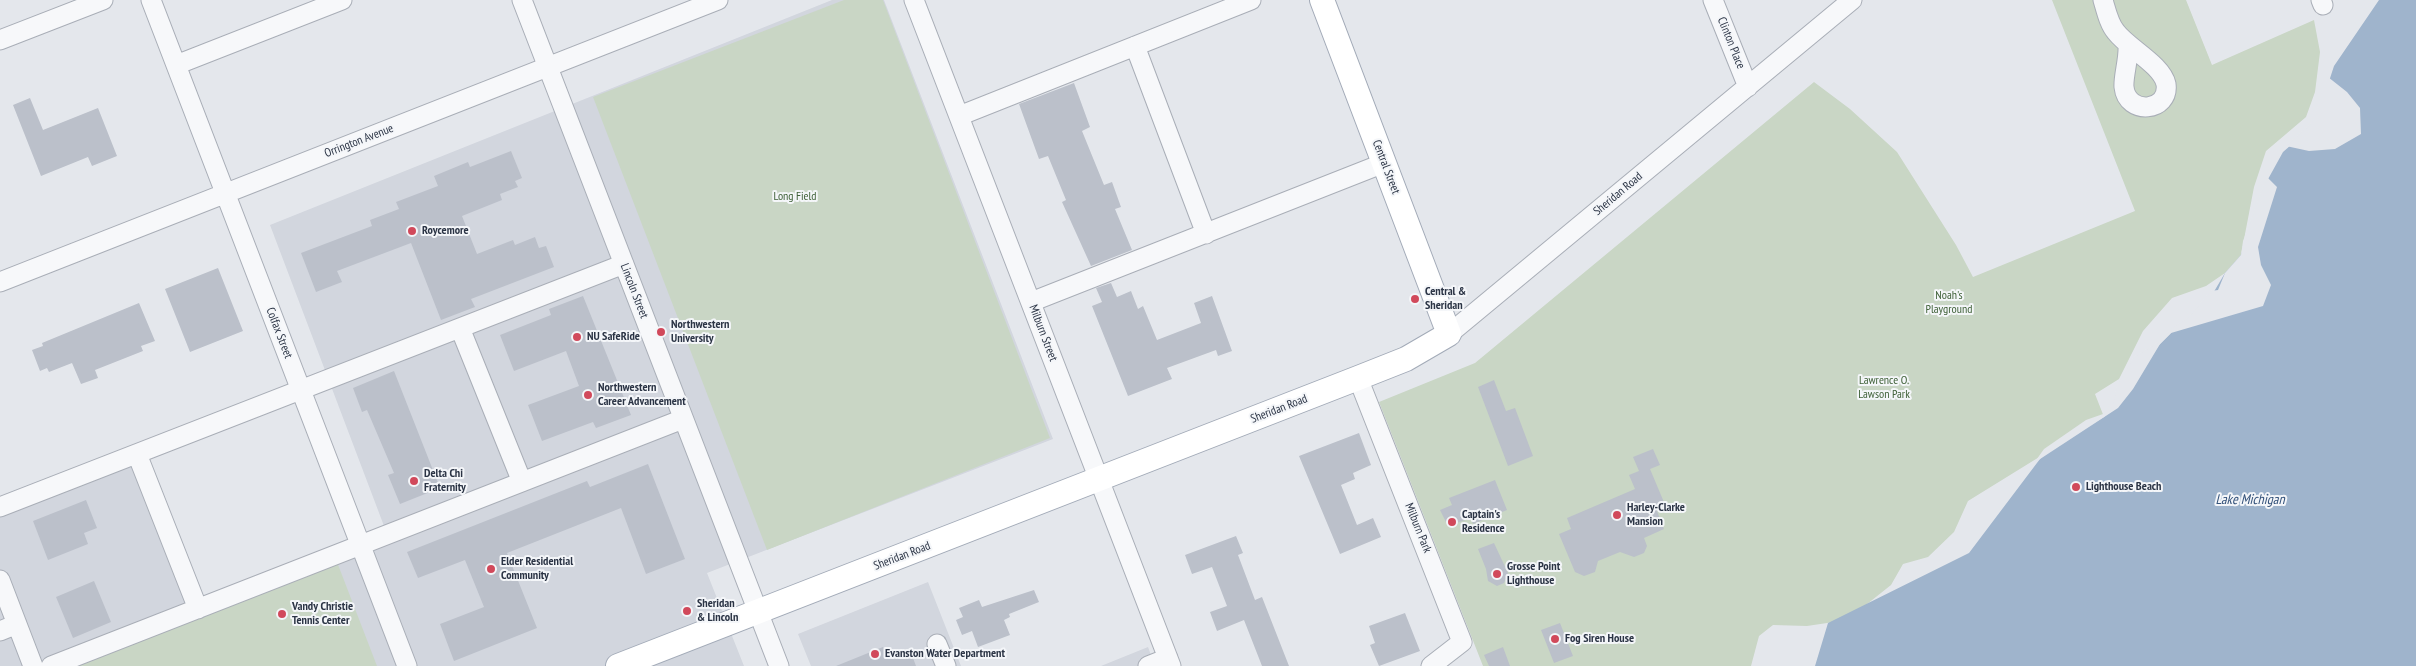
<!DOCTYPE html>
<style>
body{margin:0}
canvas{display:block;background:#e4e7ec}
</style>
<canvas width="2416" height="666"></canvas>
<script>
const g = document.querySelector('canvas').getContext('2d');
g.lineJoin = 'round';
function paint(path, color) {
  g.fillStyle = color;
  g.fill(path, 'evenodd');
}
function stroke(path, color, width, dash) {
  g.strokeStyle = color;
  g.lineWidth = width;
  g.lineCap = dash ? 'butt' : 'round';
  g.setLineDash(dash || []);
  g.stroke(path);
}
function drawText(font, color, halo, rows, align = 'center') {
  g.font = font + ' "PT Sans Narrow",sans-serif';
  g.lineWidth = 4;
  g.setLineDash([]);
  g.textBaseline = 'middle';
  g.strokeStyle = halo;
  g.fillStyle = color;
  for (const [text, x, y, turn = 0] of rows) {
    g.save();
    g.translate(x, y);
    g.rotate((+turn || 0) * Math.PI / 180);
    g.textAlign = isNaN(turn) ? turn : align;
    if (halo) g.strokeText(text, 0, 0);
    g.fillText(text, 0, 0);
    g.restore();
  }
}
paint(new Path2D(`
 M832,0H884L1053,439L707,573L744,666H0V516L134,463L188,604L384,526L270,225Z
 M928,582L961,666H811L798,634Z
 M1148,647L1155,666H1101Z`), '#d2d6de');
paint(new Path2D(`
 M844,0H883L1050,438L767,550L593,97Z
 M2052,0H2186L2212,65L2314,20L2320,52L2315,92L2306,117L2266,151L2254,187L2241,255L2225,273L2206,286L2172,298L2143,331L2119,379L2095,394L2104,417L1968,501L1954,532L1928,557L1903,564L1891,585L1847,620L1807,626L1773,625L1759,636L1751,666H1483L1379,402L1475,363L1814,82L1850,109L1897,152L1956,245L1973,277L2135,211Z
 M337,562L377,666H75Z`), '#c9d6c5');
paint(new Path2D(`
 M2379,0H2416V666H1815L1828,623L1969,553L2046,451L2104,417L2160,344L2174,330L2190,320L2212,295L2225,273L2241,255L2267,181L2283,152L2315,124L2334,66Z`), '#9fb4cc');
paint(new Path2D(`
 M2328,77L2347,92L2360,108L2361,134L2335,149L2309,151L2286,146L2313,122Z
 M2267,177L2277,187L2258,247L2261,265L2271,285L2263,306L2171,333L2160,344L2133,389L2118,408L2034,463L2044,449L2086,420L2103,414L2113,404L2118,383L2134,357L2159,342L2172,328L2188,318L2211,291L2218,290L2225,273L2241,255L2243,241Z`), '#e4e7ec');
paint(new Path2D(`
 M1074,83L1090,127L1082,131L1104,185L1112,182L1121,207L1115,209L1132,250L1091,266L1062,202L1066,200L1048,156L1039,159L1019,104Z
 M30,98L43,130L98,108L117,156L92,166L88,157L41,176L13,105Z
 M511,151L522,178L515,181L518,187L500,194L502,200L462,216L477,254L513,240L515,245L535,237L539,248L546,246L554,267L471,299L475,307L441,320L411,243L337,271L342,282L316,292L301,253L372,226L370,220L399,209L396,202L438,186L434,176L468,162L470,167Z
 M218,268L243,331L190,352L165,289Z
 M1111,283L1117,297L1131,291L1138,309L1143,306L1157,340L1201,323L1194,303L1212,296L1232,351L1218,356L1216,350L1167,368L1172,379L1128,396L1092,306L1102,302L1096,288Z
 M583,296L631,415L596,428L593,422L542,441L528,405L579,386L566,351L514,371L500,335L551,315L549,309Z
 M139,303L155,341L141,346L143,351L95,370L98,378L81,384L72,363L49,372L47,368L40,371L32,350L43,346L42,343Z
 M394,371L440,488L400,504L388,475L394,473L367,410L362,412L353,388Z
 M1494,380L1506,411L1515,408L1533,456L1508,466L1478,387Z
 M1359,433L1371,465L1353,473L1355,479L1341,485L1357,525L1373,518L1381,537L1340,554L1299,456Z
 M1653,449L1660,465L1650,469L1666,507L1657,511L1664,529L1644,538L1647,546L1644,553L1634,557L1620,552L1598,561L1595,572L1584,576L1575,572L1559,534L1571,529L1567,518L1635,489L1629,475L1639,471L1633,457Z
 M648,464L685,559L646,574L621,508L507,553L537,628L454,661L440,624L484,607L465,560L418,578L407,552L587,481L590,487Z
 M1495,480L1507,510L1473,524L1471,518L1448,526L1440,510L1452,505L1449,498Z
 M86,500L97,528L84,533L88,544L48,560L33,521Z
 M1236,536L1243,553L1238,555L1255,600L1262,597L1289,666H1262L1244,620L1217,631L1210,612L1227,606L1212,567L1192,574L1185,555Z
 M1494,543L1508,573L1504,583L1497,586L1488,581L1486,569L1478,549Z
 M94,581L111,622L73,638L56,597Z
 M1034,590L1039,602L1009,614L1010,617L1004,620L1010,635L978,647L972,631L962,635L956,620L963,617L959,608L979,600L982,607Z
 M1405,613L1420,651L1379,666L1370,645L1375,643L1369,626Z
 M1560,623L1573,656L1554,663L1541,630Z
 M883,647L887,658L910,650L916,666H836Z
 M1503,647L1510,666H1489L1484,655Z`), '#bbc0ca');
const minor = new Path2D(`
 M151,0L407,666
 M522,0L779,666
 M914,0L1171,666
 M1713,0L1748,87
 M2103,0C2106,10 2109,24 2116,32C2128,48 2162,65 2166,84C2170,112 2127,116 2124,87C2123,77 2129,59 2128,45
 M2321,0L2323,5
 M0,40L103,0
 M1135,46L1206,234
 M176,65L342,0
 M959,116L1251,0
 M0,282L718,0
 M1031,302L1384,163
 M460,328L522,482
 M1449,334L1852,0
 M1358,378L1462,642L1431,666
 M137,454L198,609
 M0,507L624,264
 M0,580L33,666
 M0,631L17,624
 M937,644L946,666
 M51,666L683,419
 M1148,666L1168,658`);
const major = new Path2D(`
 M618,666L1358,378L1406,359L1449,334L1322,0`);
stroke(minor, '#a9aeb7', 21);
stroke(major, '#a3abb8', 26);
stroke(minor, '#f7f8fa', 19);
stroke(major, '#fff', 24);
for (const [x, y, r, color] of [
 [412,231,5,"#d1495b"],
 [1415,299,5,"#d1495b"],
 [661,332,5,"#d1495b"],
 [577,337,5,"#d1495b"],
 [588,395,5,"#d1495b"],
 [414,481,5,"#d1495b"],
 [2076,487,5,"#d1495b"],
 [1617,515,5,"#d1495b"],
 [1452,522,5,"#d1495b"],
 [491,569,5,"#d1495b"],
 [1497,574,5,"#d1495b"],
 [687,611,5,"#d1495b"],
 [282,614,5,"#d1495b"],
 [1555,639,5,"#d1495b"],
 [875,654,5,"#d1495b"]
]) {
  const dot = new Path2D();
  dot.arc(x, y, r, 0, 2 * Math.PI);
  g.fillStyle = color;
  g.fill(dot);
  stroke(dot, '#f4f6f9', 2);
}
drawText('12px', '#2b3445', '#f4f6f9', [
 ["Clinton Place",1731,43,68],
 ["Orrington Avenue",359,141,-21],
 ["Central Street",1386,167,69],
 ["Sheridan Road",1618,194,-40],
 ["Lincoln Street",634,291,69],
 ["Colfax Street",279,333,69],
 ["Milburn Street",1043,333,69],
 ["Sheridan Road",1279,409,-21],
 ["Milburn Park",1418,528,68],
 ["Sheridan Road",902,556,-21]
]);
drawText('12px', '#3f6138', '#f4f6f9', [
 ["Long Field",795,197],
 ["Noah's",1949,296],
 ["Playground",1949,310],
 ["Lawrence O.",1884,381],
 ["Lawson Park",1884,395]
]);
drawText('bold 12px', '#2b3445', '#f4f6f9', [
 ["Roycemore",422,231],
 ["Central &",1425,292],
 ["Sheridan",1425,306],
 ["Northwestern",671,325],
 ["University",671,339],
 ["NU SafeRide",587,337],
 ["Northwestern",598,388],
 ["Career Advancement",598,402],
 ["Delta Chi",424,474],
 ["Fraternity",424,488],
 ["Lighthouse Beach",2086,487],
 ["Harley-Clarke",1627,508],
 ["Mansion",1627,522],
 ["Captain's",1462,515],
 ["Residence",1462,529],
 ["Elder Residential",501,562],
 ["Community",501,576],
 ["Grosse Point",1507,567],
 ["Lighthouse",1507,581],
 ["Sheridan",697,604],
 ["& Lincoln",697,618],
 ["Vandy Christie",292,607],
 ["Tennis Center",292,621],
 ["Fog Siren House",1565,639],
 ["Evanston Water Department",885,654]
], 'left');
drawText('italic 14px', '#34527a', '#f4f6f9', [
 ["Lake Michigan",2250,500]
]);
</script>
